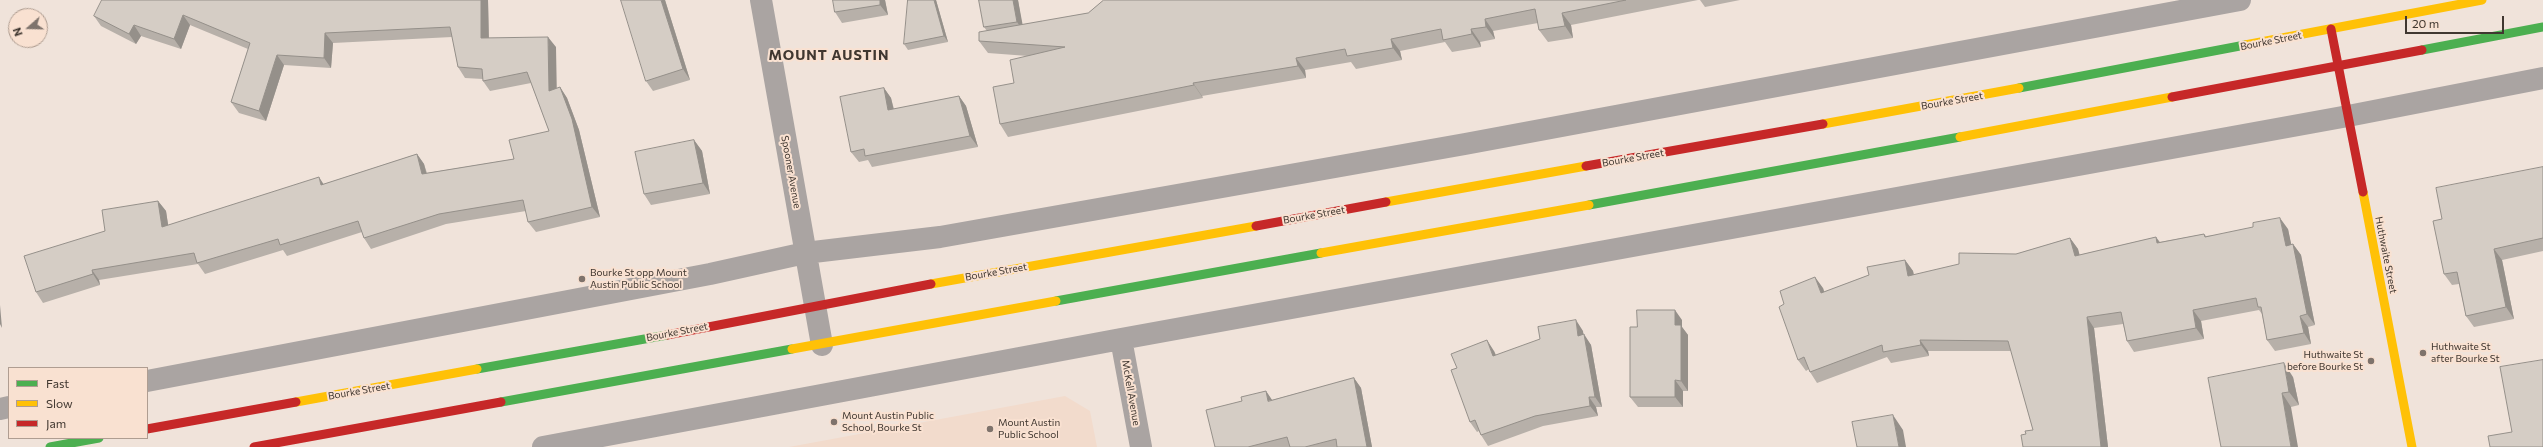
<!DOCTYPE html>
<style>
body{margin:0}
#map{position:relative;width:2543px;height:447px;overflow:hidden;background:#f0e3da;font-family:Commissioner,sans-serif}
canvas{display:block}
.legend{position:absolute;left:8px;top:367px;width:140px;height:72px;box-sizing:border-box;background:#f9e1d1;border:1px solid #af9d91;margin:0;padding:5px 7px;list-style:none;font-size:12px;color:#403730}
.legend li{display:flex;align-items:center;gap:8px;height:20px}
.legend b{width:20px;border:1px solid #af9d91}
.north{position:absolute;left:8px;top:8px;width:40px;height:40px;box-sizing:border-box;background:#f9e1d1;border:1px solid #af9d91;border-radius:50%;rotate:250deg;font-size:11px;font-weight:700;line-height:16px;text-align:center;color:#403730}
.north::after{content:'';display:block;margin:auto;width:14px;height:18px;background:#7e736c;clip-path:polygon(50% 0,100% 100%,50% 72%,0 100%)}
.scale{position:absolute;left:2405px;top:16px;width:99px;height:18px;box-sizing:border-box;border:2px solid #403730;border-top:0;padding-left:5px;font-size:12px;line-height:14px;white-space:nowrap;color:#403730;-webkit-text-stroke:3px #f9e1d1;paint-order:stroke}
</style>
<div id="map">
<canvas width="2543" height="447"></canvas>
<ul class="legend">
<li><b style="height:5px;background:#4caf50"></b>Fast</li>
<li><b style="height:5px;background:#ffc107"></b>Slow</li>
<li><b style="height:5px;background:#c62828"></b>Jam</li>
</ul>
<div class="north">N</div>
<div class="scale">20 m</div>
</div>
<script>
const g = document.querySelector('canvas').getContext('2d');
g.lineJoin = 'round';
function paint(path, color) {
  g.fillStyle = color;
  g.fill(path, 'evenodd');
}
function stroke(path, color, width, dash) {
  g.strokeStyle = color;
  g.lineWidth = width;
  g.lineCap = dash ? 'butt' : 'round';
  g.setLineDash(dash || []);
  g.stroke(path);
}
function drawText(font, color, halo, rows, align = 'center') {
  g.font = font + ' Commissioner,sans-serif';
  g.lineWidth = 4;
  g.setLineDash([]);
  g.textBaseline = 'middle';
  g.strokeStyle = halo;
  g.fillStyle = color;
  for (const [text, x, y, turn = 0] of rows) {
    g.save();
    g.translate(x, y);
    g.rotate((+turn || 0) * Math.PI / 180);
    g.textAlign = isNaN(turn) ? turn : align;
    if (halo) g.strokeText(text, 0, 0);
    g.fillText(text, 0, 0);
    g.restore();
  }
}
paint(new Path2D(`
 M1065,396L1090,411L1097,447H789Z`), '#f2dbcc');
stroke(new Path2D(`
 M761,0L822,345
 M1121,339L1141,447
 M147,381L710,274L805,253L940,237L1465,144L2240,0
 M0,409L9,407
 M543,447L1121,339L2348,116L2543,78`), '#aaa4a2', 22);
stroke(new Path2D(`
 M2422,50L2543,27
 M2019,88L2245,45
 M1589,205L1960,137
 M1056,301L1321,253
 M477,369L667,335
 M501,402L792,349
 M50,447L99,438`), '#4caf50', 9);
stroke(new Path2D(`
 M2245,45L2482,0
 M1823,124L2019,88
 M1960,137L2172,97
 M2363,192L2412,447
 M1386,202L1586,166
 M1321,253L1589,205
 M931,284L1256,226
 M792,349L1056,301
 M296,402L477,369`), '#ffc107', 9);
stroke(new Path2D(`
 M2331,29L2363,192
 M2172,97L2422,50
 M1586,166L1823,124
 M1256,226L1386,202
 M667,335L931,284
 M147,429L296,402
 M254,447L501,402`), '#c62828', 9);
paint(new Path2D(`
 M488,0L489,38L556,47V89L560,87L567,98L579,130L600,217L536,232L528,222L526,211L446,224L371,249L364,238L362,232L287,256L283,250L205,274L198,264L99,280L100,285L43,303L36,292L105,231L158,201L166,211L168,225L324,184L417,154L424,164L427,173L514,159L549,131L531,83L490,91L483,81V79L465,78L458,67L452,37L333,43L331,68L284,65L266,121L239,113L231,102L248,49L190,25L181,49L141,36L136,44L101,26L94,16Z
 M665,0L690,80L653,91L646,81Z
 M885,0L888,15L842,23L835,12Z
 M936,0L948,42L908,50L904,44Z
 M979,0H1018L1022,25L1088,13L1104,0H1698L1571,25L1573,38L1548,42L1539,30L1538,23L1493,31L1495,39L1480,42L1481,47L1452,52L1445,42L1400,51L1402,60L1356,69L1351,62L1305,70L1306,78L1202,96L1203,98L1008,137L1000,124L1014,83L1028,56L988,53L979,41L987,31L984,27Z
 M1700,0H1740L1705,7Z
 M884,88L891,98L894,109L959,96L966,106L978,147L872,167L868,160L859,162L851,152Z
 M694,140L702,151L710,194L651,205L644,194Z
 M2543,167V251L2502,260L2514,319L2474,327L2466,316L2459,284L2452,285L2444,274L2442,219Z
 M2288,229L2291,245L2293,244L2301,255L2315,325L2308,327L2311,344L2275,351L2267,340L2262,314L2259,310L2201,321L2204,339L2134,352L2127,341L2123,324L2094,328L2108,447H2023L2026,434L2033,430L2011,351H1928L1929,356L1891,363L1887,357L1817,383L1810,372L1809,369L1806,371L1798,360L1823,288L1824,292L1869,275L1905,260L1913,271L1914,275L2016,254L2070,238L2078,249L2079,255L2156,237L2160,242L2204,234L2206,236Z
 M1682,320V327L1688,335V391H1683V407H1638L1630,397L1637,327Z
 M1583,331V335L1591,345L1602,407H1596L1598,416L1543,426L1488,446L1481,435L1479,431L1477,432L1470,422L1457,368L1494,351L1496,355Z
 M2293,377L2299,405L2291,407L2221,447Z
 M1354,378L1361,388L1372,447H1215L1242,401L1266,391L1272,400Z`), '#b7b0a9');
paint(new Path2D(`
 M481,0H488L489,48L481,38Z
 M661,0H665L690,80L683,69Z
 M880,0H885L888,15L880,5Z
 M934,0H936L948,42L944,36Z
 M1013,0H1018L1024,32L1017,22Z
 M1562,13L1571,25L1573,38L1565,26Z
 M183,15L190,25L181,49L174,39Z
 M1485,19L1493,31L1495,39L1486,27Z
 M134,25L141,36L136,44L129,34Z
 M1471,29L1480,42L1481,47L1472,34Z
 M325,33L333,43L331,68L324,58Z
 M548,37L556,47L557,102L549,91Z
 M1391,39L1400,51L1402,60L1393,48Z
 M277,55L284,65L266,121L259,111Z
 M1296,58L1305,70L1306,78L1298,66Z
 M1193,83L1202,96L1203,98L1194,85Z
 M560,87L567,98L579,130L600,217L592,207Z
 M884,88L891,98L896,120L888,110Z
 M959,96L966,106L978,147L970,136Z
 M694,140L702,151L710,194L703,183Z
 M417,154L424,164L429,184L422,174Z
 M319,177L326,188L321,185Z
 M158,201L166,211L170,237L162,227Z
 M2280,218L2288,229L2294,257L2286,246Z
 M2156,237L2163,248L2157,243Z
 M2070,238L2078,249L2083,267L2075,256Z
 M2293,244L2301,255L2315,325L2307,314Z
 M2494,249L2502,260L2514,319L2506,307Z
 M1905,260L1913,271L1916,287L1908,276Z
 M92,270L99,280L100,285L93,274Z
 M1815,277L1823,288L1828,304L1821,293Z
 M0,305L2,328L0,324Z
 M1675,310L1682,320V327L1688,335V391L1681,381L1675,325Z
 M2193,310L2201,321L2204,339L2196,328Z
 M2300,316L2308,327L2311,344L2304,333Z
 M2087,317L2094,328L2108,447H2101Z
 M1576,320L1583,331L1585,346L1578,336Z
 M1584,334L1591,345L1602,407L1595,397Z
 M1487,340L1494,351L1500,366L1493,356Z
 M1920,340L1928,351L1929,356L1921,345Z
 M2284,363L2293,377L2299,405L2289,392Z
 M1354,378L1361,388L1372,447H1367Z
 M1675,380L1683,391V407L1675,397Z
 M1266,391L1272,400L1268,401Z
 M2282,393L2291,407L2298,447H2291Z
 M1589,397L1596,407L1598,416L1590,406Z
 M1893,415L1903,430L1906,447H1899Z`), '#95908a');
const building = new Path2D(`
 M102,0H481V38L548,37L549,91L560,87L572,119L592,207L528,222L523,200L439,214L364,238L358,221L280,245L278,239L197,263L194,253L92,270L93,274L36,292L24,256L105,231L102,210L158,201L162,227L319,177L321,185L417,154L422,174L514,159L509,140L549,131L527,72L483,81L482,69L458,67L450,27L325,33L324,58L277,55L259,111L231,102L250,43L183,15L174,39L134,25L129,34L94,16Z
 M621,0H661L683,69L646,81Z
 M833,0H880V5L835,12Z
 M908,0H934L944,36L904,44Z
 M979,0H1013L1017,22L984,27Z
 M1104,0H1626L1562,13L1565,26L1539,30L1535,9L1485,19L1486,27L1471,29L1472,34L1443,40L1441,29L1391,39L1393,48L1347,56L1345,49L1296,58L1298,66L1193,83L1194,85L1000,124L993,87L1014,83L1010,60L1065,47L979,41V32L1088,13Z
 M884,88L888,110L959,96L970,136L865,156L864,149L851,152L840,97Z
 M694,140L703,183L644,194L635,152Z
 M2543,167V238L2494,249L2506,307L2466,316L2457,272L2444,274L2433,221L2442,219L2436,188Z
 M2280,218L2286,246L2293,244L2307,314L2300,316L2304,333L2267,340L2261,307H2258L2256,298L2193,310L2196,328L2127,341L2121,312L2087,317L2101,447H2023L2021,435L2026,434L2025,431L2033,430L2008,341L1920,340L1921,345L1883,352L1882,345L1810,372L1804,357L1798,360L1779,307L1784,304L1780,291L1815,277L1821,293L1869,275L1867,267L1905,260L1908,276L1959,264V253L2016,254L2070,238L2075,256L2156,237L2157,243L2204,234L2205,237L2253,227V223Z
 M1637,310H1675V325H1681V381L1675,380V397H1630V327H1637Z
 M1576,320L1578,336L1584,334L1595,397H1589L1590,406L1535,416L1481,435L1475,420L1470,422L1451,370L1457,368L1451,354L1487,340L1493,356L1540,339L1538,327Z
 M2543,360V447H2490L2488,436L2512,432L2500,367Z
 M2284,363L2289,392L2282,393L2291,447H2221L2208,378Z
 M1354,378L1367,447H1337L1336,439L1305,447H1290L1287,437L1248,447H1215L1206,410L1242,401L1241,397L1266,391L1268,401Z
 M1893,415L1899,447H1857L1852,422Z`);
paint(building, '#d5cdc5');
stroke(building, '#95908a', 1);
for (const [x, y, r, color] of [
 [582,279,4,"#7e736c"],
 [2423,353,4,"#7e736c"],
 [2371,361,4,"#7e736c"],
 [834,422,4,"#7e736c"],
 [990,429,4,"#7e736c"]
]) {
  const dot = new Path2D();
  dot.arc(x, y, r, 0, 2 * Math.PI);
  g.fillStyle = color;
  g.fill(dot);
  stroke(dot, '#f9e1d1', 1.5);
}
drawText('10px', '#403730', '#f9e1d1', [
 ["Bourke Street",2271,41,-11],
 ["Bourke Street",1952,101,-10],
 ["Bourke Street",1633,158,-10],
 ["Spooner Avenue",791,172,80],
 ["Bourke Street",1314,215,-10],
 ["Huthwaite Street",2386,255,79],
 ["Bourke Street",996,272,-10],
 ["Bourke Street",677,332,-11],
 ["Bourke Street",359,391,-10],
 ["McKell Avenue",1131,393,80]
]);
drawText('10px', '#403730', '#f9e1d1', [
 ["Bourke St opp Mount",590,273],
 ["Austin Public School",590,285],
 ["Huthwaite St",2431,347],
 ["after Bourke St",2431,359],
 ["Huthwaite St",2363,355,"right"],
 ["before Bourke St",2363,367,"right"],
 ["Mount Austin Public",842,416],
 ["School, Bourke St",842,428],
 ["Mount Austin",998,423],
 ["Public School",998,435]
], 'left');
g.letterSpacing = '1px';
drawText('bold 14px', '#403730', '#f9e1d1', [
 ["MOUNT AUSTIN",829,55]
]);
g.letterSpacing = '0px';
</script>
